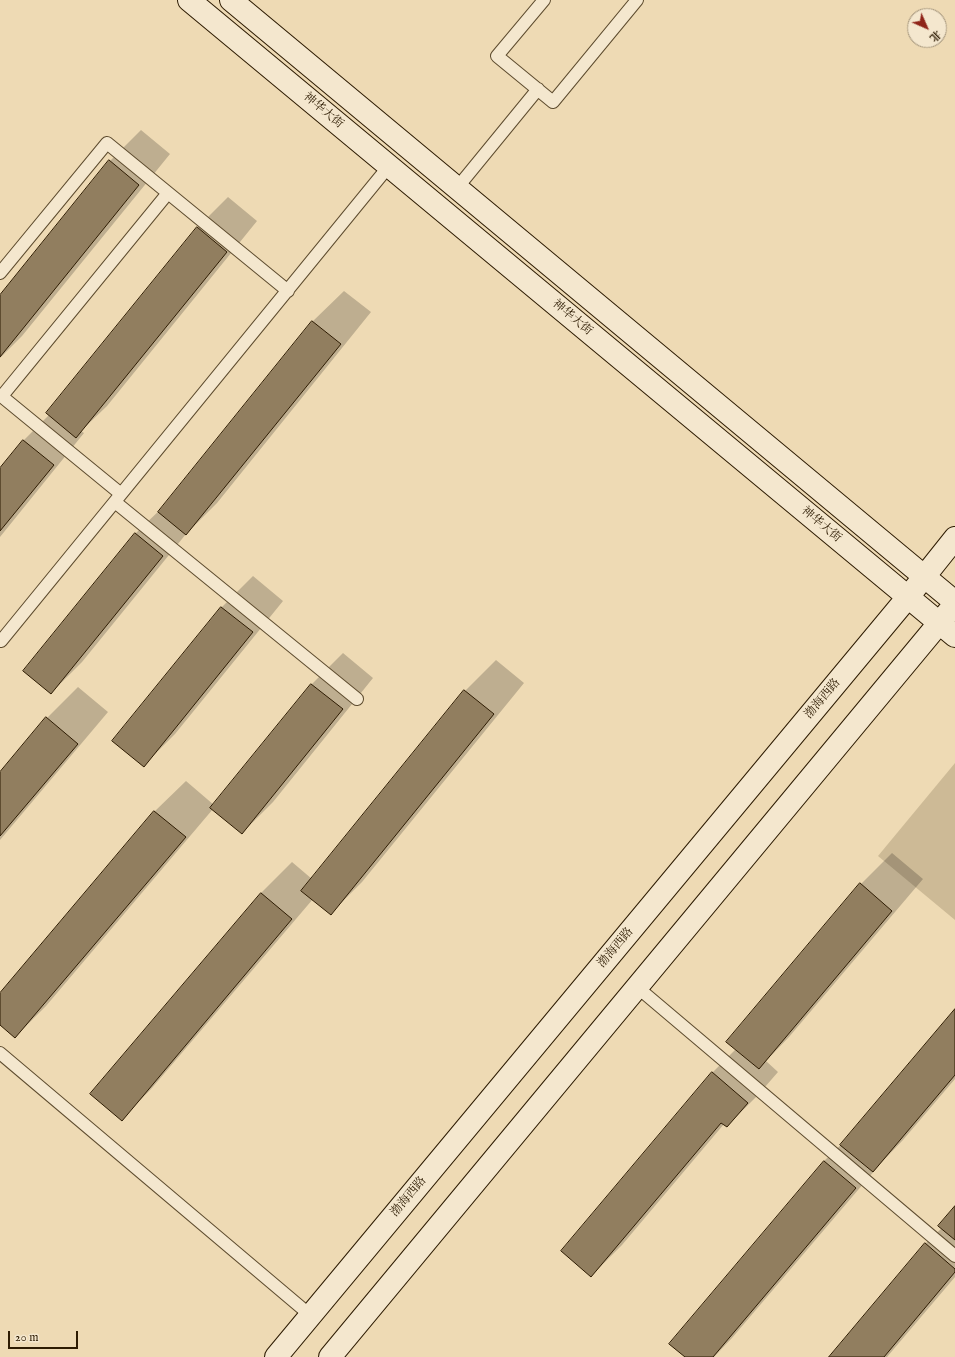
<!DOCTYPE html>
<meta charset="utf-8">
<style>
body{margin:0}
#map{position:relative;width:955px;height:1357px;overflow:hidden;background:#eedab4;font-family:"IM FELL English","Noto Serif SC",serif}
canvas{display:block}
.north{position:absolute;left:907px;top:8px;width:40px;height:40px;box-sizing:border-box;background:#f4e7ce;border:1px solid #a4957c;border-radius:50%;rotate:135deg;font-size:11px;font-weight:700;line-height:16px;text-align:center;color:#2d1b02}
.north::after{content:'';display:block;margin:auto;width:14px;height:18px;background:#8f2418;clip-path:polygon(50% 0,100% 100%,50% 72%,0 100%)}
.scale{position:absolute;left:8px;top:1331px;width:70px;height:18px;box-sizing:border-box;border:2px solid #2d1b02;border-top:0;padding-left:5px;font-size:12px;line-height:14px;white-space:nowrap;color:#2d1b02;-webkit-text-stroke:3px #f4e7ce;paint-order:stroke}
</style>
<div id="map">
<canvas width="955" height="1357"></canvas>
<div class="north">北</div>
<div class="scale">20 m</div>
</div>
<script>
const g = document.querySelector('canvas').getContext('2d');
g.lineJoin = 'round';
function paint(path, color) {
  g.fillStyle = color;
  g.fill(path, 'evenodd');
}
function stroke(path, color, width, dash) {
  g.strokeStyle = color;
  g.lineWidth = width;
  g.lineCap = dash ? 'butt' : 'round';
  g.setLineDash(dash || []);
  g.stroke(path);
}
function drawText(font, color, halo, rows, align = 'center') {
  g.font = font + ' "IM FELL English","Noto Serif SC",serif';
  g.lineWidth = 3;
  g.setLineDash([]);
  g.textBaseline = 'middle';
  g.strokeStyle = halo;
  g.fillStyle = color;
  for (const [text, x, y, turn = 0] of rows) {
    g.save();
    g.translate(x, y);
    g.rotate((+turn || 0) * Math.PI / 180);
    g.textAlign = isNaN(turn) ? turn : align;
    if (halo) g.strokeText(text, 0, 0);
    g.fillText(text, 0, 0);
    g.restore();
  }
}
paint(new Path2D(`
 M955,763V920L878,856Z`), '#cdba96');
paint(new Path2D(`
 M141,130L170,154L22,336L0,358V296L110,161Z
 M228,197L257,221L107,406L81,431L84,433L0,537V469L24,440L49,415L197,228Z
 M344,291L371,312L217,503L186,534L82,662L51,693L24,671L136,533L166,504L313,321Z
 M253,576L283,601L175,734L144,765L114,741L222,607Z
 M343,653L373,678L273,802L242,833L213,809L46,1006L15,1037L0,1024V994L155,811L186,781L214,805L312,684Z
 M496,660L524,683L362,882L331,913L313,899L152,1088L122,1119L91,1093L261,893L292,862L312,879L465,691Z
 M78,687L108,712L0,840V773L47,718Z
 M892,853L923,879L789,1037L766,1061L778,1072L758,1095L727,1126L724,1124L622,1245L591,1276L712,1073L736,1049L861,884Z
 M955,1011V1079L903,1140L881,1163L732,1338L714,1357H687L824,1161L847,1139Z
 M955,1208V1277L887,1357H830L925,1244L942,1228Z`), '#0003');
const building = new Path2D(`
 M109,160L139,185L0,357V295Z
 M197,227L227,252L76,438L46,413Z
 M312,321L341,344L186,535L158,512Z
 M23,440L54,465L0,531V468Z
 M135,533L163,556L51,694L23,671Z
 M221,607L253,632L144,767L112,741Z
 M311,684L343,709L242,834L210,808Z
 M464,690L494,714L331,915L301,891Z
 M46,717L78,744L0,836V772Z
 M154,811L186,837L15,1038L0,1025V993Z
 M860,883L892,911L759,1069L726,1042Z
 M261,893L292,919L122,1121L90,1094Z
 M955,1009V1075L873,1172L840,1145Z
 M712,1072L748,1103L727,1127L721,1123L591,1277L561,1251Z
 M824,1161L856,1188L713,1357H685L669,1344Z
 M955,1206V1240L938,1226Z
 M925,1243L955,1269V1272L884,1357H829Z`);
paint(building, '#917e5f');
stroke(building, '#2d1b02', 1);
const service = new Path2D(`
 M544,0L497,56L553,102L637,0
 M457,188L538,89
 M0,273L107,143L288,291
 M0,395L121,494
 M2,396L168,193
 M115,502L357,699
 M1,641L389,166
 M637,987L955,1256
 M0,1053L310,1315`);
const secondary = new Path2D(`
 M189,0L955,636
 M231,0L955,602
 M276,1357L908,597L955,538
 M330,1357L955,604`);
stroke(service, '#5d4b2e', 14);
stroke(secondary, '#2d1b02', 24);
stroke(service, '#f4e7ce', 12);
stroke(secondary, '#f4e7ce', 22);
drawText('12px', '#2d1b02', '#f4e7ce', [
 ["神华大街",323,111,40],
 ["神华大街",572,318,40],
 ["神华大街",821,525,40],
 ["渤海西路",823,699,-50],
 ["渤海西路",616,948,-50],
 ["渤海西路",409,1197,-50]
]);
</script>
